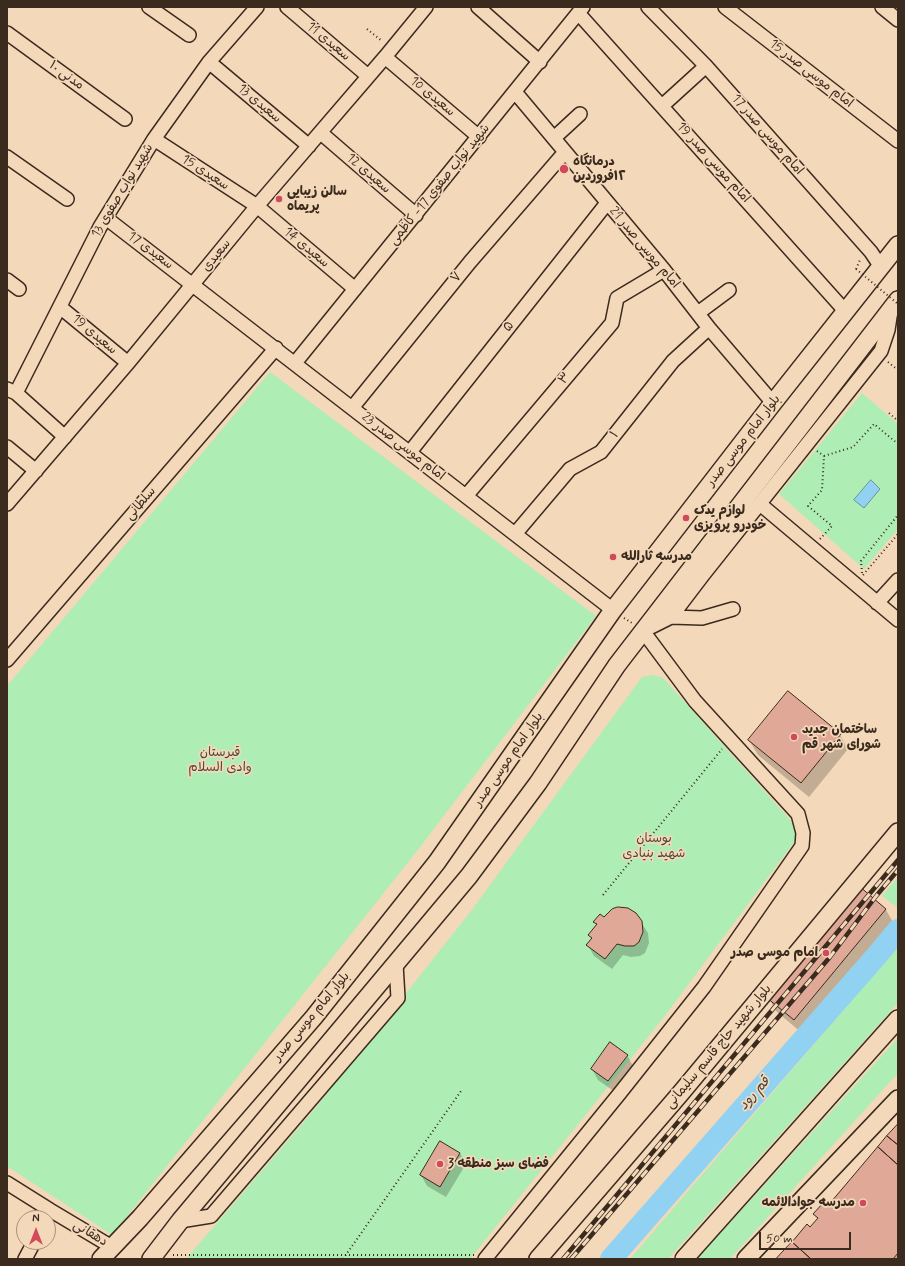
<!DOCTYPE html>
<meta charset="utf-8">
<style>
body{margin:0}
#map{position:relative;width:905px;height:1266px;overflow:hidden;background:#f3d8ba;font-family:Mynerve,sans-serif}
canvas{display:block}
.frame{position:absolute;inset:0;border:8px solid #3b2a1e;pointer-events:none}
.north{position:absolute;left:16px;top:1210px;width:40px;height:40px;box-sizing:border-box;background:#f3d8ba;border:1px solid #a9927c;border-radius:50%;rotate:0deg;font-size:11px;font-weight:700;line-height:16px;text-align:center;color:#3b2a1e}
.north::after{content:'';display:block;margin:auto;width:14px;height:18px;background:#d1495b;clip-path:polygon(50% 0,100% 100%,50% 72%,0 100%)}
.scale{position:absolute;left:759px;top:1232px;width:92px;height:18px;box-sizing:border-box;border:2px solid #3b2a1e;border-top:0;padding-left:5px;font-size:12px;line-height:14px;white-space:nowrap;color:#3b2a1e;-webkit-text-stroke:3px #f3d8ba;paint-order:stroke}
</style>
<div id="map">
<canvas width="905" height="1266"></canvas>
<div class="frame"></div>
<div class="north">N</div>
<div class="scale">50 m</div>
</div>
<script>
const g = document.querySelector('canvas').getContext('2d');
g.lineJoin = 'round';
function paint(path, color) {
  g.fillStyle = color;
  g.fill(path, 'evenodd');
}
function stroke(path, color, width, dash) {
  g.strokeStyle = color;
  g.lineWidth = width;
  g.lineCap = dash ? 'butt' : 'round';
  g.setLineDash(dash || []);
  g.stroke(path);
}
function drawText(font, color, halo, rows, align = 'center') {
  g.font = font + ' Mynerve,"Playpen Sans Arabic",sans-serif';
  g.lineWidth = 3.5;
  g.setLineDash([]);
  g.textBaseline = 'middle';
  g.strokeStyle = halo;
  g.fillStyle = color;
  for (const [text, x, y, turn = 0] of rows) {
    g.save();
    g.translate(x, y);
    g.rotate((+turn || 0) * Math.PI / 180);
    g.textAlign = isNaN(turn) ? turn : align;
    if (halo) g.strokeText(text, 0, 0);
    g.fillText(text, 0, 0);
    g.restore();
  }
}
paint(new Path2D(`
 M270,372L596,616L417,851L112,1235L7,1166V686Z
 M862,393L898,424V529L864,569L779,494Z
 M653,675L663,678L793,823L796,832L795,841L664,1017L470,1259H186L309,1116L471,911L642,677Z
 M898,877V906L897,907L882,896Z
 M898,946V1003L668,1259H630Z
 M898,1038V1073L730,1259H697Z`), '#aeedb4');
const water = new Path2D(`
 M871,480L880,489L864,508L854,500Z`);
paint(water, '#91d2f2');
stroke(water, '#6f8f9d', 1);
paint(new Path2D(`
 M840,735L848,749L809,797L758,755L749,740Z
 M859,888L886,910L894,924L803,1034L776,1011L768,997Z
 M605,918L641,922L648,933L649,943L645,953L640,956L631,957L623,955L612,969L594,956L588,945L592,940L589,935L597,926L595,923Z
 M627,1055L633,1066L615,1092L598,1080L592,1069Z
 M898,1126V1259H778L818,1220L815,1214L828,1206Z
 M460,1153L466,1164L446,1197L427,1186L421,1175Z`), '#0003');
stroke(new Path2D(`
 M611,1259L879,953L898,930`), '#91d2f2', 22);
const building = new Path2D(`
 M788,691L841,734L801,783L748,740Z
 M859,886L886,909L794,1020L766,997Z
 M618,907L628,908L636,913L642,921L643,932L639,942L634,946H625L617,944L605,959L586,945L592,938L588,935L597,924L593,922L600,914L604,917L612,909Z
 M610,1042L628,1055L608,1081L591,1069Z
 M898,1124V1145L887,1136Z
 M887,1136L898,1145V1165L878,1147Z
 M440,1141L460,1153L440,1187L420,1175Z
 M878,1147L898,1165V1253L893,1259H811L792,1242L807,1224L810,1227L818,1218L813,1214L824,1202L828,1205Z
 M792,1242L811,1259H776Z`);
paint(building, '#e0a997');
stroke(building, '#3b2a1e', 1);
const minor = new Path2D(`
 M149,7L189,35
 M287,7L368,76
 M478,7L540,62
 M648,7L706,66L871,252L881,267
 M725,7L898,141
 M882,7L898,20
 M579,14L846,312
 M7,33L125,119
 M385,57L479,137
 M209,62L309,146
 M515,92L664,270L709,328L773,403
 M662,106L706,66
 M321,133L416,215
 M554,138L580,114
 M154,139L257,206L355,289
 M7,157L67,199
 M106,218L613,610
 M7,280L19,289
 M60,307L128,363
 M698,313L729,290
 M295,363L583,7
 M7,389L16,393L65,437
 M16,393L100,227L154,139L209,62L257,7
 M352,408L470,262L565,152
 M7,447L36,471
 M410,452L607,203
 M466,496L612,323L617,298L664,270
 M7,504L128,363L257,206L385,57L426,7
 M760,504L898,620
 M515,534L570,469L601,452L673,361L709,328
 M877,603L898,580
 M671,617L702,618L733,609
 M7,660L276,348
 M7,1183L50,1210L112,1247
 M180,1221L211,1216L398,998L396,964
 M25,1259L34,1242
 M485,1259L620,1093L704,987L802,846L803,833L798,814L695,701L643,631L671,617L703,575L881,351L888,330L891,310`);
const major = new Path2D(`
 M101,1259L140,1218L314,1017L437,862L613,610L773,403L898,245
 M151,1259L180,1221L469,876L538,783L617,665L898,300
 M538,1259L680,1094L898,832
 M684,1259L898,1019
 M746,1259L898,1099`);
stroke(minor, '#3b2a1e', 16);
stroke(major, '#3b2a1e', 20);
stroke(new Path2D(`
 M367,29L382,41
 M856,269L860,260
 M888,362L898,370
 M889,413L898,421
 M817,451L824,456
 M824,456L853,447L874,424L898,444
 M820,539L832,526L808,506L822,490L824,456
 M862,573L861,561L898,515
 M863,575L898,534
 M624,618L632,623
 M603,895L722,749
 M173,1255H475
 M343,1259L461,1091`), '#3b2a1e', 2, [1, 3]);
stroke(minor, '#f3d8ba', 13);
stroke(major, '#f3d8ba', 17);
const rail = new Path2D(`
 M563,1259L898,860
 M571,1259L830,957L877,895L898,870`);
stroke(rail, '#3b2a1e', 4.5);
stroke(rail, '#f3d8ba', 3, [9]);
stroke(new Path2D(`
 M856,269L898,304`), '#3b2a1e', 2, [1, 3]);
for (const [x, y, r, color] of [
 [564,169,5,"#d1495b"],
 [279,199,4,"#d1495b"],
 [686,518,4,"#d1495b"],
 [613,557,4,"#d1495b"],
 [794,737,4,"#d1495b"],
 [826,953,4,"#d1495b"],
 [440,1164,4,"#d1495b"],
 [863,1203,4,"#d1495b"]
]) {
  const dot = new Path2D();
  dot.arc(x, y, r, 0, 2 * Math.PI);
  g.fillStyle = color;
  g.fill(dot);
  stroke(dot, '#f3d8ba', 1.5);
}
drawText('13px', '#3b2a1e', '#f3d8ba', [
 ["سعیدی 11",328,42,40],
 ["امام موسی صدر 15",811,74,38],
 ["مدنی ۱۰",66,76,36],
 ["سعیدی 10",432,97,40],
 ["سعیدی 13",259,104,40],
 ["امام موسی صدر 17",767,135,49],
 ["امام موسی صدر 19",713,163,48],
 ["سعیدی 15",205,173,33],
 ["سعیدی 12",368,174,41],
 ["شهید نواب صفوی 17- کاظمی",440,185,-51],
 ["شهید نواب صفوی 13",123,191,-59],
 ["سعیدی 14",306,248,40],
 ["امام موسی صدر 21",644,248,50],
 ["سعیدی 17",150,251,37],
 ["سعیدی",217,256,-51],
 ["۷",457,278,-51],
 ["۵",509,327,-52],
 ["سعیدی 19",94,335,40],
 ["۳",565,379,-50],
 ["۱",615,435,-52],
 ["بلوار امام موسی صدر",744,441,-52],
 ["امام موسی صدر 23",403,447,38],
 ["سلطانی",141,504,-49],
 ["بلوار امام موسی صدر",509,760,-55],
 ["بلوار امام موسی صدر",312,1017,-50],
 ["بلوار شهید حاج قاسم سلیمانی",719,1047,-50],
 ["دهقانی",90,1234,31]
]);
drawText('bold 13px', '#3b2a1e', '#f3d8ba', [
 ["درمانگاه",573,162],
 ["١٢فروردین",573,177],
 ["سالن زیبایی",287,192],
 ["پریماه",287,207],
 ["لوازم یدک",694,511],
 ["خودرو پرویزی",694,526],
 ["مدرسه ثارالله",621,557],
 ["ساختمان جدید",802,730],
 ["شورای شهر قم",802,745],
 ["امام موسی صدر",818,953,"right"],
 ["فضای سبز منطقه 3",448,1164],
 ["مدرسه جوادالائمه",855,1203,"right"]
], 'left');
drawText('13px', '#4c4734', '#f3d8ba', [
 ["قبرستان",220,753],
 ["وادی السلام",220,768],
 ["بوستان",654,839],
 ["شهید بنیادی",654,854]
]);
drawText('italic 14px', '#48433e', '#f3d8ba', [
 ["قم رود",755,1094,-49]
]);
</script>
